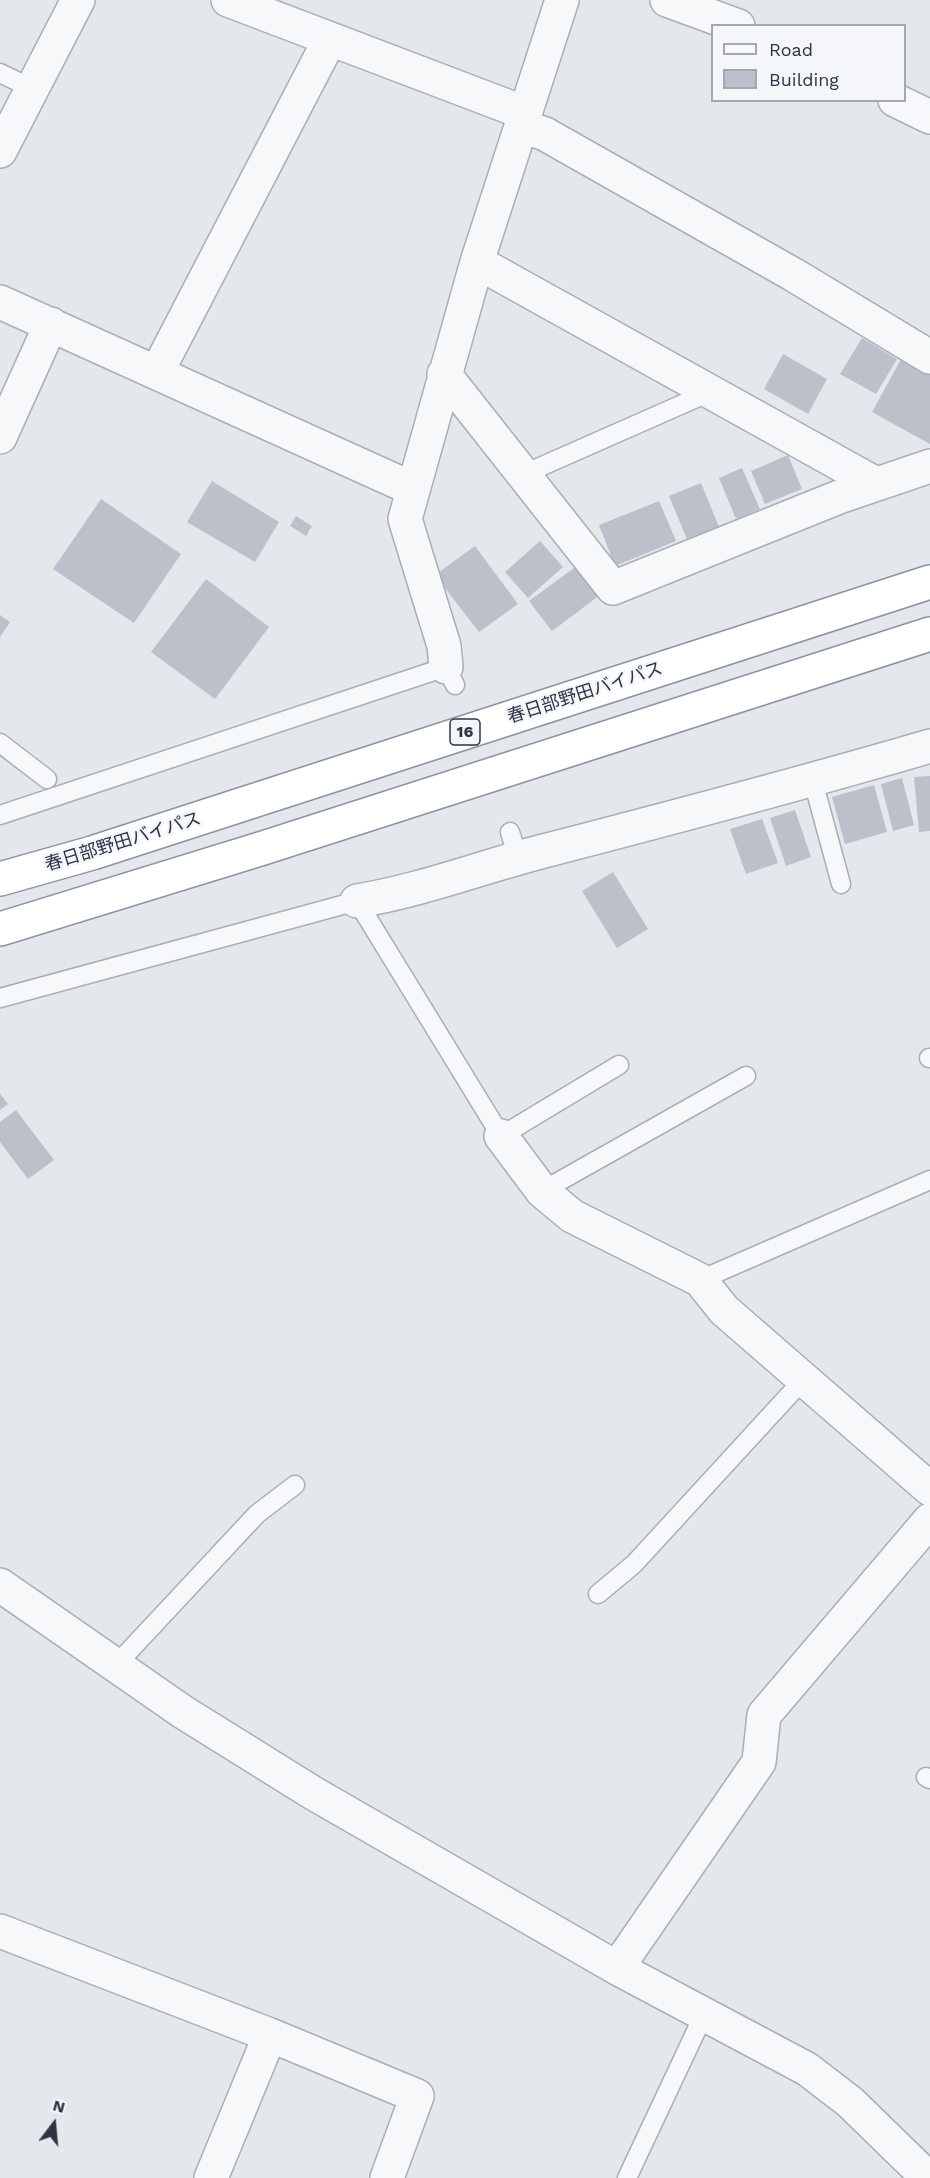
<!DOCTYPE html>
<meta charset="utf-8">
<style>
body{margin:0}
#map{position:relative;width:930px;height:2178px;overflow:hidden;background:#e4e7ec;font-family:"Work Sans",sans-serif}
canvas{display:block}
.legend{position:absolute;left:711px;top:24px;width:195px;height:78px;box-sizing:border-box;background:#f4f6f9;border:2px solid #a4a8b1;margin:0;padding:8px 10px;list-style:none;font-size:18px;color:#2b3445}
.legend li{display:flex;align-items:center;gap:12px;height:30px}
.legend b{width:30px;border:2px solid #a4a8b1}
.north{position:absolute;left:24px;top:2094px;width:60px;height:60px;-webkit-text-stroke:4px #f4f6f9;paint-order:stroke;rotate:16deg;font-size:16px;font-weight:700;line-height:24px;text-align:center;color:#2b3445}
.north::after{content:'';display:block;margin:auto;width:21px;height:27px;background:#2b3445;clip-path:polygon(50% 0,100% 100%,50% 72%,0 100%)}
</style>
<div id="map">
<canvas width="930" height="2178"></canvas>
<ul class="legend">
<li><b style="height:8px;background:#f7f8fa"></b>Road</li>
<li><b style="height:16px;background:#bbc0ca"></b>Building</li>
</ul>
<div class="north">N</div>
</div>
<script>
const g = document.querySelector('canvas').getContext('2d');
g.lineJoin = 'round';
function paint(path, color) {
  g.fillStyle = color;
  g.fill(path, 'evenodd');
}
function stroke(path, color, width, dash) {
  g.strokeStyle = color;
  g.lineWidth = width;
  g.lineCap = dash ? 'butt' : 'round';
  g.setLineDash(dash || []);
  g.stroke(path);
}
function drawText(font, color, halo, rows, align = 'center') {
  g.font = font + ' "Work Sans","Noto Sans JP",sans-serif';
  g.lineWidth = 5;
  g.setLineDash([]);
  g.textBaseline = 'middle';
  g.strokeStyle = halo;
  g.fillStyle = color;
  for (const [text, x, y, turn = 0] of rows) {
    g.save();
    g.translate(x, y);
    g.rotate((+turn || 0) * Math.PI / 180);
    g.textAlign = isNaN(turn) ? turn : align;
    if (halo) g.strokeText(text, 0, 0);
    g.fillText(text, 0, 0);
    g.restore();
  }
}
paint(new Path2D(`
 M862,338L897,359L876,394L840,374Z
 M783,354L827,379L808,414L764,389Z
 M901,359L930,375V444L872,412Z
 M788,455L802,489L765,504L751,471Z
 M742,468L760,509L736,519L719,478Z
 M212,481L279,522L255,562L187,522Z
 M701,483L719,527L687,539L669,496Z
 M101,499L181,554L134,623L53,569Z
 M659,501L676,541L615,566L599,525Z
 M296,516L312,526L306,536L290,526Z
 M540,541L563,567L528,598L505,572Z
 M475,546L518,604L479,632L435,575Z
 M578,565L600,595L552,631L529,601Z
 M206,579L269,627L215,699L151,652Z
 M0,615L10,622L0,637Z
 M930,776V831L919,832L914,777Z
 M902,778L914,825L893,831L881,784Z
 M874,785L887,832L845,844L832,797Z
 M795,810L811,857L786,866L770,818Z
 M762,819L778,863L746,874L730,829Z
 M613,872L648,929L617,948L582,891Z
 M0,1094L8,1104L0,1110Z
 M16,1110L54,1160L28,1179L0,1142V1122Z`), '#bbc0ca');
const lane = new Path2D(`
 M0,73L31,88
 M524,474L710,392
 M0,743L47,779
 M813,781L841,884
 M0,815L446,667L455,685
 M510,832L518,858
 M0,998L357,901L501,1136L619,1065
 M929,1058H930
 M542,1191L746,1076
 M700,1280L930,1180
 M598,1594L634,1564L803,1380
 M116,1665L257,1514L295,1485
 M926,1777L930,1779
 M627,2178L705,2012`);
const street = new Path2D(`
 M228,0L525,113
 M667,0L738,26
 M895,100L930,117
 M522,126L545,134L794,275L930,357
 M0,151L78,0
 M477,262L876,484
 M0,302L413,489
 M157,372L330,39
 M444,374L613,588L839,497L930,466
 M0,437L51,324
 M446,667L444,646L405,519L477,262L562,0
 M357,901C419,891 479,868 540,852C671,818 801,784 930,746
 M501,1136L542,1191L572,1216L700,1280L724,1310L930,1489
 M0,1585L183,1712L313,1793L617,1968L807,2069L850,2102L928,2178
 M0,1931L270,2035L417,2096L387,2178
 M617,1968L759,1762L764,1715L930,1520
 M211,2178L270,2035`);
const highway = new Path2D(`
 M0,879L92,853L930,582
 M0,929L260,849L930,634`);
stroke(lane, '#a9aeb7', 21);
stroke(street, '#a9aeb7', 36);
stroke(highway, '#8b94a3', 36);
stroke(lane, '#f7f8fa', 18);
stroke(street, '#f7f8fa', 33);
stroke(highway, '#fff', 33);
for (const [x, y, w] of [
 [465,732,30]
]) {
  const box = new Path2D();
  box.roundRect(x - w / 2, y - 13, w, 26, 4.5);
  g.fillStyle = '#f4f6f9';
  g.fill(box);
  stroke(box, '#2b3445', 1.5);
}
drawText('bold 16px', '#2b3445', null, [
 ["16",465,732]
]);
drawText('18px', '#2b3445', '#f4f6f9', [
 ["春日部野田バイパス",585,693,-18],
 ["春日部野田バイパス",123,842,-17]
]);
</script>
